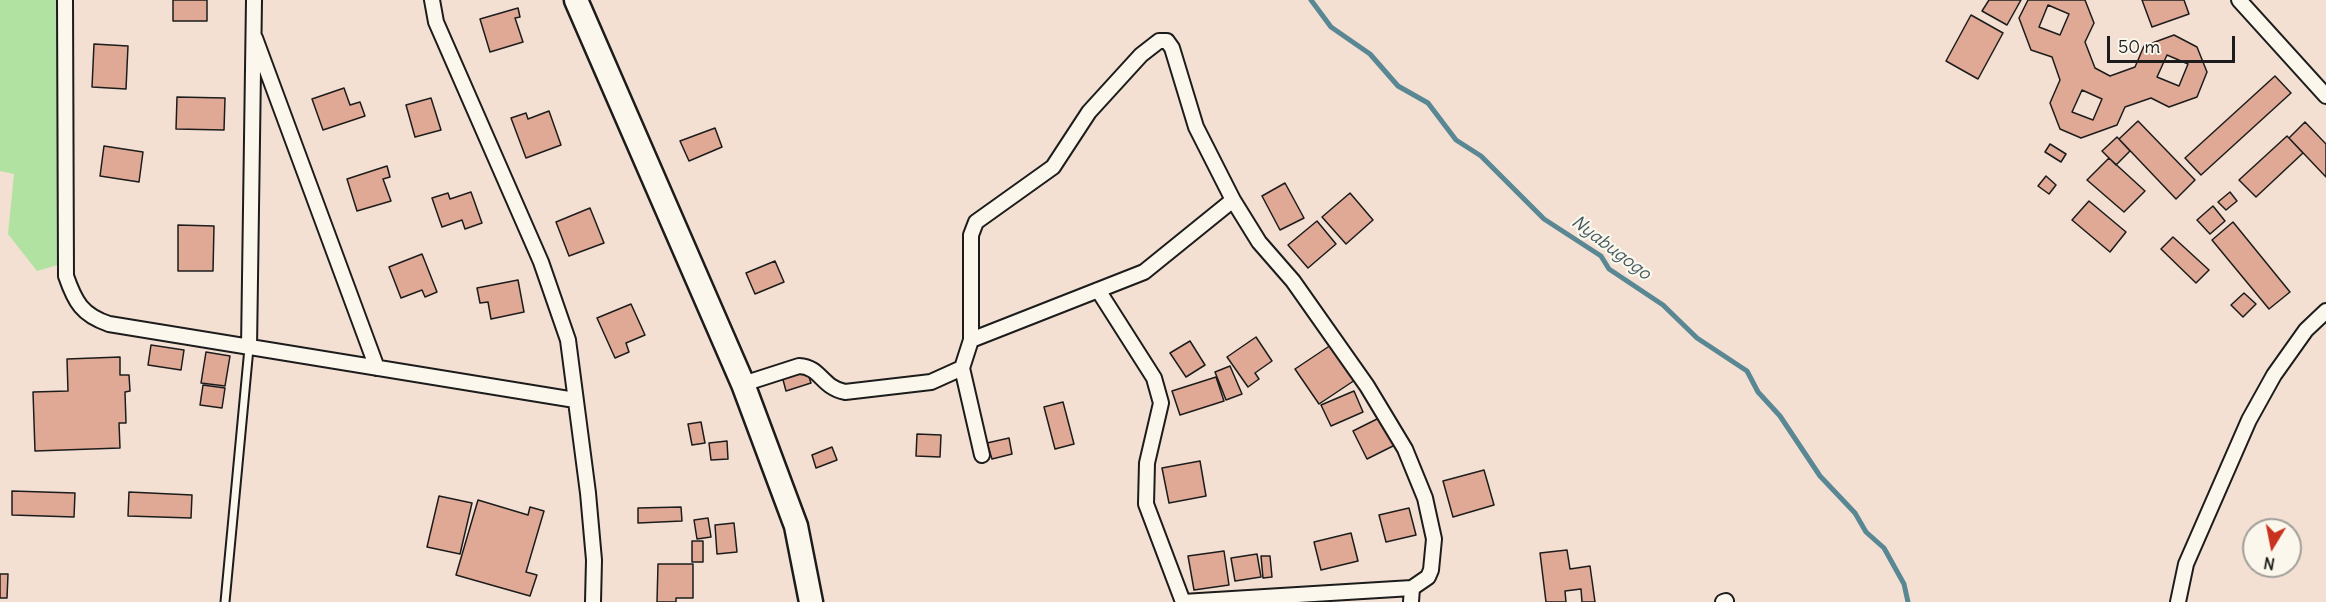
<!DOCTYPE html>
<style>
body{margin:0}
#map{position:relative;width:2326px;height:602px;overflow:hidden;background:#f3e0d2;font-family:Delius,sans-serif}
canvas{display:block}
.north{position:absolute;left:2242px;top:518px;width:60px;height:60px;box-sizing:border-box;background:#fbf7ec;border:2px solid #a29f99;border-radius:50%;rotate:190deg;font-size:16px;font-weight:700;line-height:24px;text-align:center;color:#1c1c1c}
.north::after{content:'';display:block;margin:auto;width:21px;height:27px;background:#c8321e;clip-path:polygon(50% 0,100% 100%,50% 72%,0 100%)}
.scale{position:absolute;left:2107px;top:36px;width:128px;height:27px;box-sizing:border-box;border:3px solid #1c1c1c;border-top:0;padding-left:8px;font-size:18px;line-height:21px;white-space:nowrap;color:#1c1c1c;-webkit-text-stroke:4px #fbf7ec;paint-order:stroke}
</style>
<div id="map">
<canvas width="2326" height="602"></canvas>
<div class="north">N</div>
<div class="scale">50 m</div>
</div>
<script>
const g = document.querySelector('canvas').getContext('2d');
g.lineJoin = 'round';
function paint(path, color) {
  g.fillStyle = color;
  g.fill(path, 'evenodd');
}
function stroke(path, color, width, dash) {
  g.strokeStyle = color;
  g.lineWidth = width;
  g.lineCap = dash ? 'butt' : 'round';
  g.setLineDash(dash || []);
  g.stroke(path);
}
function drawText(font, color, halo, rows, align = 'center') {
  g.font = font + ' Delius,sans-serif';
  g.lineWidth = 4.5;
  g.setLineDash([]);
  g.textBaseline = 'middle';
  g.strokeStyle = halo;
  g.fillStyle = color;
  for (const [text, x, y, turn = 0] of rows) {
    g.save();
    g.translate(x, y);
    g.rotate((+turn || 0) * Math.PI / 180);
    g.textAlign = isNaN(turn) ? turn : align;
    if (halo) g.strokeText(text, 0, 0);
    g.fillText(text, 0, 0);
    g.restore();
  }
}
paint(new Path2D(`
 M0,0H58V265L37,271L8,234L14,174L0,171Z`), '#b1e2a2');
stroke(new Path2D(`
 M1311,0L1331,27L1370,54L1398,86L1428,103L1456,140L1481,156L1544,219L1601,256L1609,269L1663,305L1697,338L1747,371L1758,392L1780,416L1820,476L1855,513L1866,532L1884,548L1904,584L1908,602`), '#598793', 5);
const building = new Path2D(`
 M173,0H207V21H173Z
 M1989,0H2021L2007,25L1982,11Z
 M2028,0H2085L2094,23L2085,42L2095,68L2110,76L2135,67L2144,46L2174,35L2197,47L2207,72L2197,97L2169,107L2151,98L2125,107L2117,125L2081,138L2060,129L2050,103L2060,80L2052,57L2031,50L2019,18ZM2048,5L2069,14L2060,35L2039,27ZM2167,55L2188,64L2179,86L2157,77ZM2082,90L2102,99L2093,120L2072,112Z
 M2142,0H2184L2189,14L2152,27Z
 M518,8L520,17L515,18L523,42L490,52L480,19Z
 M1971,15L2003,33L1978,79L1946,61Z
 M94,44L128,46L126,89L92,87Z
 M2275,76L2291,93L2201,175L2185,158Z
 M344,88L350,105L360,102L365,116L323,130L312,99Z
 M177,97L225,98L224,130L176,129Z
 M431,98L441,130L415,137L406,105Z
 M549,111L561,145L526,158L511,118L526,113L528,119Z
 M2138,121L2195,180L2176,199L2119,139Z
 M2305,122L2326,144V177L2289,138Z
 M715,128L722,147L689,161L680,141Z
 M2287,136L2303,153L2256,197L2239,180Z
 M2117,137L2130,151L2116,165L2102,151Z
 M2050,144L2066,154L2061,162L2045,152Z
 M104,146L143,152L139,182L100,176Z
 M2109,158L2145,191L2124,212L2087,180Z
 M387,166L390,177L383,179L391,201L357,211L347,179Z
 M2046,176L2056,185L2049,194L2038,186Z
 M1285,183L1304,218L1280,230L1262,196Z
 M471,192L482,223L465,229L462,220L442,227L432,198L448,193L450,199Z
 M2230,192L2237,201L2226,210L2218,202Z
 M1350,193L1373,220L1346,244L1322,217Z
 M2089,201L2126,232L2110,252L2072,220Z
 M2213,206L2225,221L2210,234L2197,220Z
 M590,208L604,243L569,256L556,222Z
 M1317,221L1336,244L1308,268L1288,245Z
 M2233,222L2290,292L2269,309L2212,240Z
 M178,225L214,226L213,271H178Z
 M2173,237L2209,270L2196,283L2161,249Z
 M422,254L437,292L425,297L422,290L401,298L389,267Z
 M775,261L784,282L755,294L746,273Z
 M518,280L524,312L491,319L488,302L480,303L477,288Z
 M2244,293L2256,304L2243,317L2231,305Z
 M631,304L645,335L626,343L629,352L615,358L597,318Z
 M1256,337L1272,361L1255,373L1259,379L1248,387L1227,357Z
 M1190,341L1205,365L1186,377L1170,353Z
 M1334,343L1358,378L1319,404L1295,369Z
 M151,345L184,350L181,370L148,365Z
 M206,352L230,356L225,386L201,383Z
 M120,357V375H129L130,391L125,392L126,423H119L120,448L35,451L33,392L68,391L67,359Z
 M1230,366L1242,394L1226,400L1215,372Z
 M806,368L811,383L786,391L782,376Z
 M1216,377L1224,401L1180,415L1172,391Z
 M203,385L225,388L222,408L200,405Z
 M1354,391L1363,412L1331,426L1321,405Z
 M1063,402L1074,444L1055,449L1044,407Z
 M1381,417L1395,445L1367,459L1353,431Z
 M701,422L705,443L692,445L688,424Z
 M917,434L941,435L940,457L916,456Z
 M1009,438L1012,454L992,459L987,443Z
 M727,441L728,459L711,460L709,443Z
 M832,447L837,460L816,468L812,455Z
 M1200,461L1206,496L1169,503L1162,468Z
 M1484,470L1494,505L1453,517L1443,481Z
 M12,491L75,493L74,517L12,515Z
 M129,492L192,495L191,518L128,516Z
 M439,496L472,503L460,554L427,547Z
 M478,500L528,515L530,507L544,511L526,572L537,575L530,596L456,575Z
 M681,507L682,521L638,523V508Z
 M1409,508L1416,535L1386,542L1379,515Z
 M708,518L711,537L697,539L694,520Z
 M734,523L737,552L717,554L715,525Z
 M1351,533L1358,561L1321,570L1314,542Z
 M692,541H703V562H692Z
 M1567,550L1570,569L1590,566L1595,602H1582L1581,589L1565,591L1566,602H1546L1540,553Z
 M1224,551L1229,585L1194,590L1188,556Z
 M1257,554L1261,577L1235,581L1231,558Z
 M1261,556H1270L1272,577L1263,578Z
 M658,564H693V598H676V602H657Z
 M0,574H8L7,598H0Z`);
paint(building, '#dfa996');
stroke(building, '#1c1c1c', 1.5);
const lane = new Path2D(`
 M225,602L249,348`);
const street = new Path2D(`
 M65,0L66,276C75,302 82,315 109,324L575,400
 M432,0L436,22L541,262L568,340L588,493L594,560L593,602
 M2239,0L2326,96
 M255,38L377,368
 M1098,290L1154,378L1161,403L1147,463L1146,504L1183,602
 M971,340L1144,272L1233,200L1259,242L1293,281L1367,386L1405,449L1425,498L1434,539L1431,570L1428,577L1412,588
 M249,348L254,0
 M743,384L799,366C821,367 821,387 845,392L931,382L962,368
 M982,455L962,368L971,340V235L976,222L1053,167L1089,112L1141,55L1159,41H1167L1172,48L1196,127L1233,200
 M1183,602L1412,588L1411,602
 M1723,602L1726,601
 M2178,602L2186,564L2249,420L2274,375L2306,330L2326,311`);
const primary = new Path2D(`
 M576,0L743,384L796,526L811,602`);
stroke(lane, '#1c1c1c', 11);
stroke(street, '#1c1c1c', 18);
stroke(primary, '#1c1c1c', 27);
stroke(lane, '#fbf7ec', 7);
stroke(street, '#fbf7ec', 14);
stroke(primary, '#fbf7ec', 22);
drawText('italic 18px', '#405a61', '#fbf7ec', [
 ["Nyabugogo",1611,248,37]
]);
</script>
